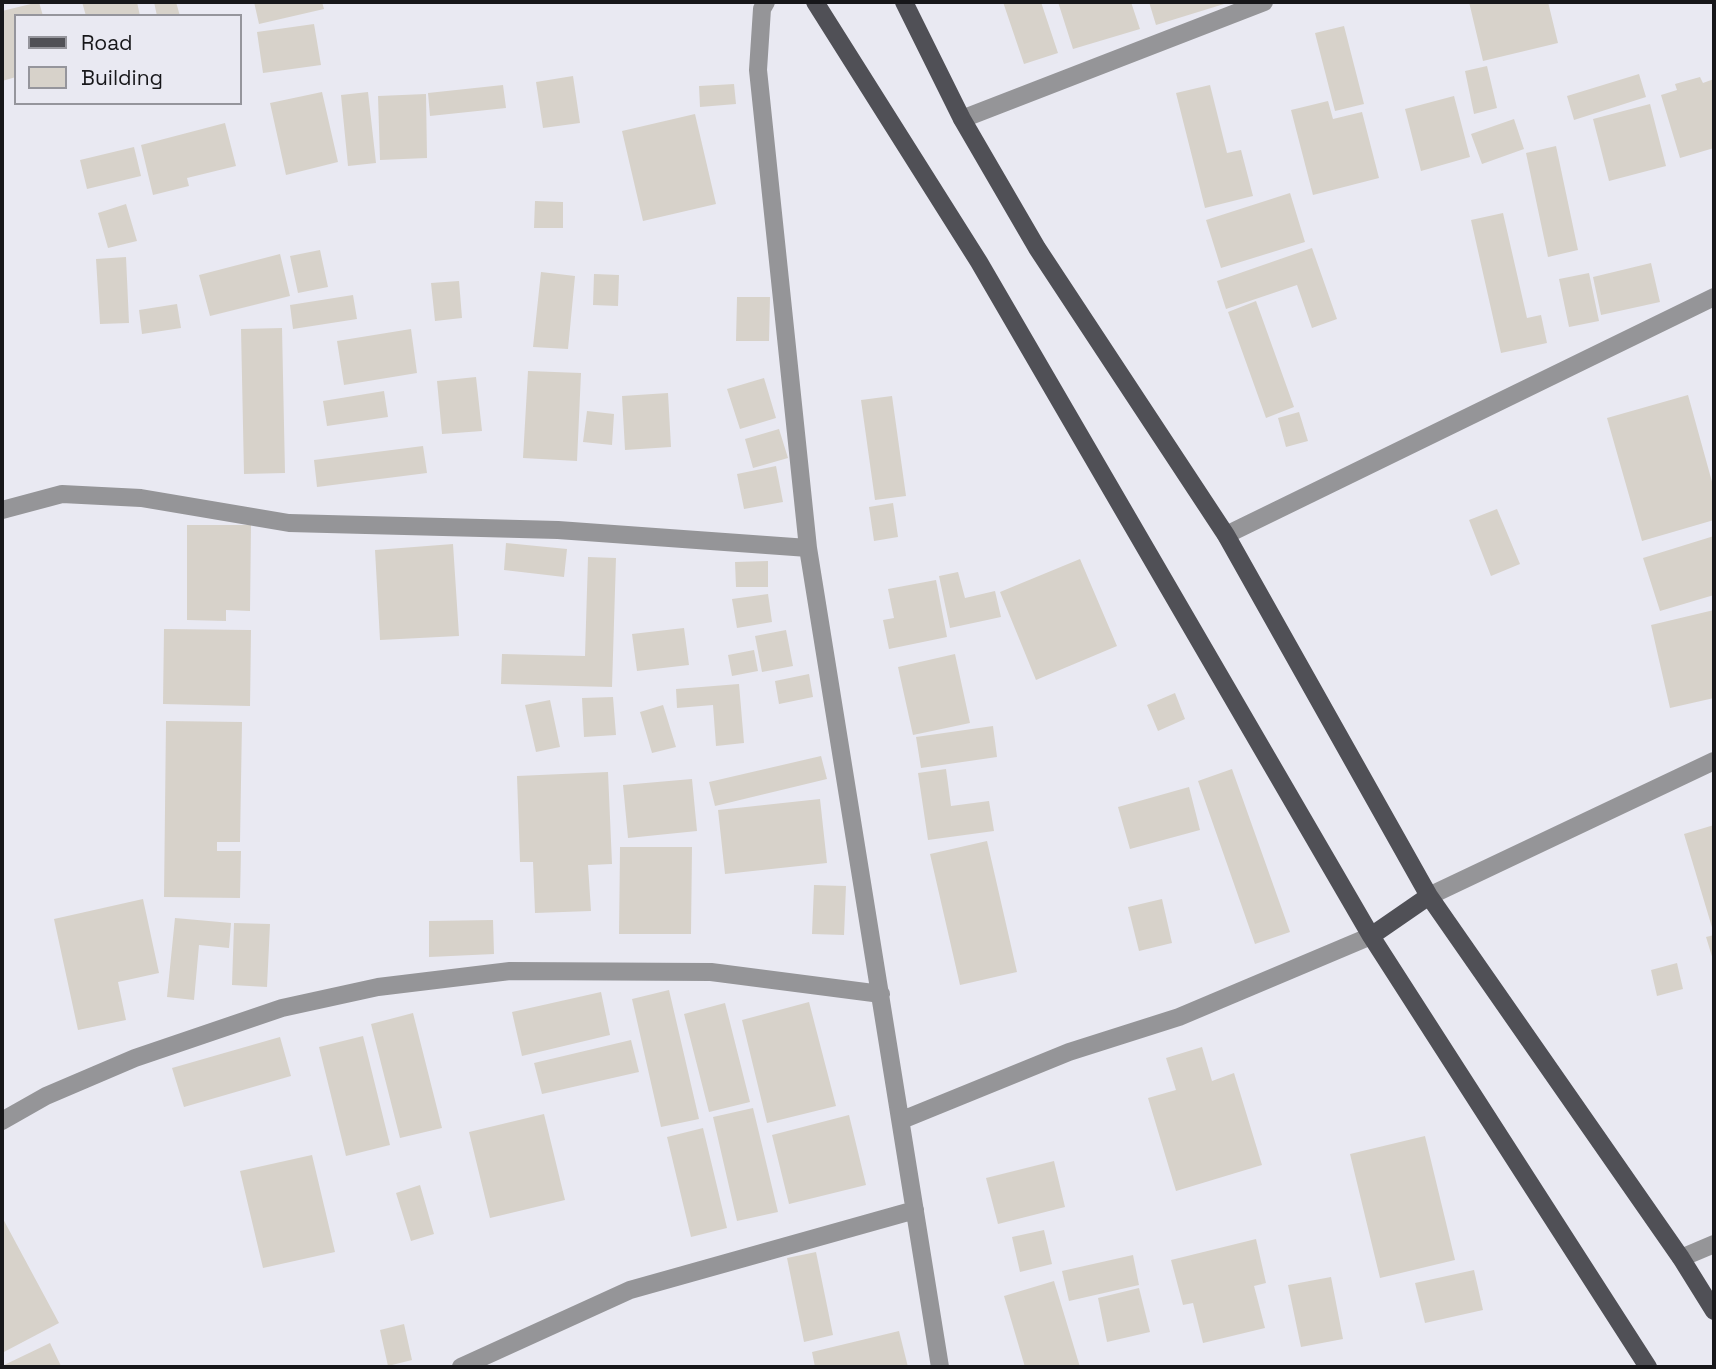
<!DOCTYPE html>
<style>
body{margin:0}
#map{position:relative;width:1716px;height:1369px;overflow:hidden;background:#e9e9f2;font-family:"Space Grotesk",sans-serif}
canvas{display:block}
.frame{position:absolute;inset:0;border:4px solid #17171a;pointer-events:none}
.legend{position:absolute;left:14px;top:14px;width:228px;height:91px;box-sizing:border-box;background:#e9e9f2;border:2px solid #95959c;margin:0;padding:9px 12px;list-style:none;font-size:21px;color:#17171a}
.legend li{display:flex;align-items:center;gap:14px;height:35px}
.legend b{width:35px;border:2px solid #95959c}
</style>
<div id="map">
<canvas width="1716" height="1369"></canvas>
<div class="frame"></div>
<ul class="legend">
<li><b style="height:9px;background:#505056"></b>Road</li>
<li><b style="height:19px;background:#d7d2ca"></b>Building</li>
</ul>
</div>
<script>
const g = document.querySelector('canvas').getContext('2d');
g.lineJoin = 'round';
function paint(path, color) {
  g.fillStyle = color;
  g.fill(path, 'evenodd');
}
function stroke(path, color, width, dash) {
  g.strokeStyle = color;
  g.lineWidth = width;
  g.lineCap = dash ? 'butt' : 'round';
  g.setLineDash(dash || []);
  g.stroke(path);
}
paint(new Path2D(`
 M39,2L43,16H16V77L2,81V11Z
 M82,2H137L140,16H86Z
 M154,2H176L180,16H157Z
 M254,2H322L324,9L259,24Z
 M1003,2H1041L1058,53L1024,64Z
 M1058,2H1131L1140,29L1073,49Z
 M1149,2H1223L1224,4L1156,25Z
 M1469,2H1548L1558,43L1483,61Z
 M314,24L321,65L263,73L257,32Z
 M1344,26L1364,104L1335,111L1315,33Z
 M1487,66L1497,108L1474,114L1465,71Z
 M1639,74L1646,97L1574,120L1567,96Z
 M573,76L580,123L543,128L536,82Z
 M1700,77L1703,83L1714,79V148L1680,158L1661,95L1677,90L1675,84Z
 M734,84L736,104L700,107L699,86Z
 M503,85L506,108L430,116L428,93Z
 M1210,85L1227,153L1241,150L1253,196L1205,208L1176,93Z
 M322,92L338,162L286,175L270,103Z
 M368,92L376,163L348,166L341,95Z
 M426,94L427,158L380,160L378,96Z
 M1454,96L1470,157L1421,171L1405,109Z
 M1328,101L1333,119L1362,112L1379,178L1313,195L1291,110Z
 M1650,104L1666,166L1609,181L1593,119Z
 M695,114L716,204L643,221L622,131Z
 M1514,119L1524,149L1482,164L1471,134Z
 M225,123L236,166L187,178L189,186L153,195L141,145Z
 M1556,146L1578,250L1548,257L1526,153Z
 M134,147L141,176L87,189L80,160Z
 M1290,193L1305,242L1221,268L1206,220Z
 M535,201L563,202V228H534Z
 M126,204L137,241L108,248L98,213Z
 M1503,213L1527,318L1541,315L1547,343L1501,353L1471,220Z
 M1312,248L1337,319L1312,328L1297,285L1226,309L1217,281Z
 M320,250L328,287L298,293L290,256Z
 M280,254L290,296L210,316L199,275Z
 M126,257L129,323L100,324L96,259Z
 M1651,263L1660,302L1601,315L1593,277Z
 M541,272L575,276L568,349L533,347Z
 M1589,273L1599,321L1569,327L1559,279Z
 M594,274L619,275L618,306L593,305Z
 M459,281L462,318L435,321L431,283Z
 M353,295L357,319L293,329L290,305Z
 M737,297H770L769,341H736Z
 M1256,301L1294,407L1266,418L1228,312Z
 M177,304L181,328L142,334L139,310Z
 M282,328L285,473L244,474L241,329Z
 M411,329L417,373L344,385L337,341Z
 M528,371L581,373L577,461L523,458Z
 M476,377L482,431L442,434L437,381Z
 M764,378L776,418L740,429L727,389Z
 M384,391L388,417L327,426L323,401Z
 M668,393L671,447L625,450L622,396Z
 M1688,395L1714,489V520L1642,541L1607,418Z
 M892,396L906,496L875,500L861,400Z
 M587,411L614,414L612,445L583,442Z
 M1299,412L1308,441L1286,447L1278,418Z
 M779,429L788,458L753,468L745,439Z
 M423,446L427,473L317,487L314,460Z
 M776,466L783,502L744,509L737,474Z
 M893,503L898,537L874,541L869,507Z
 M1497,509L1520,564L1491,576L1469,520Z
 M187,525H251L250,611L226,610V621L187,620Z
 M1714,536V595L1660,611L1643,558Z
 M506,543L567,549L564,577L504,570Z
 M453,544L459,636L380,640L375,550Z
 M588,557L616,558L612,687L501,684L502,654L585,656Z
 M1080,559L1117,646L1036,680L1000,592Z
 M768,561V587H736L735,562Z
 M958,572L965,598L995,591L1001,617L950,628L939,576Z
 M936,580L947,637L889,649L883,620L894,618L888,589Z
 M768,594L772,622L737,628L732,599Z
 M1714,610V698L1670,708L1651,625Z
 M684,628L689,665L637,671L632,634Z
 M164,629L251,630L250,706L163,704Z
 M786,630L793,666L762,672L755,636Z
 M754,650L758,671L732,676L728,655Z
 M955,654L970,723L913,735L898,667Z
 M809,674L813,697L779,704L775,681Z
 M739,684L744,743L716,746L713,705L677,708L676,689Z
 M1175,693L1185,719L1158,731L1147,705Z
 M613,697L616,735L584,737L582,698Z
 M550,700L560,747L536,752L525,705Z
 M663,705L676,747L652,753L640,712Z
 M166,721L242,722L240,842H217V851H241L240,898L164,897Z
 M993,726L997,757L921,768L916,737Z
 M821,756L827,779L715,806L709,782Z
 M946,769L951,806L989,801L994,831L928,840L918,773Z
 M1232,769L1290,932L1255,944L1198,781Z
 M608,772L612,864L588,865L591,911L535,913L533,862H520L517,776Z
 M692,779L697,831L628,838L623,785Z
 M1189,787L1200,830L1130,849L1118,807Z
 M820,799L827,863L725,874L718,810Z
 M1714,825V934L1684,834Z
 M987,841L1017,972L960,985L930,854Z
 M620,847H692L691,934H619Z
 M814,885L846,886L844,935L812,934Z
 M143,899L159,973L118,982L126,1020L78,1030L54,919Z
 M1162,899L1172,943L1139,951L1128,907Z
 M175,918L231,923L229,948L199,945L194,1000L167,997Z
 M493,920L494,954L429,957V921Z
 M234,923L270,924L267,987L232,985Z
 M1714,935V963L1706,937Z
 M1677,963L1683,989L1657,996L1651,970Z
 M669,990L699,1119L661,1127L632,999Z
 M601,992L610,1035L522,1056L512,1012Z
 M809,1002L836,1106L767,1123L742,1020Z
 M725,1003L750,1102L709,1112L684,1014Z
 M413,1013L442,1128L400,1138L371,1024Z
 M363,1036L390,1145L346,1156L319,1047Z
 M280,1037L291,1076L184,1107L172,1068Z
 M631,1040L639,1072L542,1094L534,1063Z
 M1202,1047L1212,1081L1234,1073L1262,1165L1176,1191L1148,1098L1176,1090L1166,1058Z
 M753,1108L778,1212L737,1221L713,1117Z
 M544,1114L565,1200L490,1218L469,1132Z
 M849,1115L866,1185L789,1204L772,1135Z
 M703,1128L727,1228L691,1237L667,1137Z
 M1425,1136L1455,1260L1380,1278L1350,1154Z
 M312,1155L335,1252L263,1268L240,1171Z
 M1054,1161L1065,1207L998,1224L986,1178Z
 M420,1185L434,1234L411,1241L396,1193Z
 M2,1217L59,1323L2,1353Z
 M1044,1230L1052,1264L1020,1272L1012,1237Z
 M1256,1239L1266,1283L1254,1286L1265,1328L1203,1343L1193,1303L1183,1305L1171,1260Z
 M816,1252L833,1335L804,1342L787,1258Z
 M1133,1255L1139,1285L1069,1301L1062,1271Z
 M1474,1270L1483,1310L1425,1323L1415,1283Z
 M1331,1277L1343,1339L1301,1347L1288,1285Z
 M1054,1281L1080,1367H1025L1004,1296Z
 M1139,1288L1150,1332L1107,1342L1098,1298Z
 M404,1324L412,1360L388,1366L380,1330Z
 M899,1331L908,1367H815L812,1352Z
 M50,1343L61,1366L2,1367V1366Z`), '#d7d2ca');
stroke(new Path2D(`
 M766,2L762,9L758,70L808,548L940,1367
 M962,119L1264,2
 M2,510L62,494L141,498L289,523L558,530L808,548
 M1226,535L1714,297
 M1429,896L1714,761
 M902,1120L1069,1052L1179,1017L1371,936
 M2,1121L46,1096L135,1058L282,1008L378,987L510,971L711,972L881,994
 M1681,1258L1714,1244
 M461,1367L630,1290L915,1210`), '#959598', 18);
stroke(new Path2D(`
 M815,2L979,262L1371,936L1648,1367
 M904,2L962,119L1037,248L1226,535L1429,896L1681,1258L1714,1311
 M1371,936L1429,896`), '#505056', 18);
</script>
